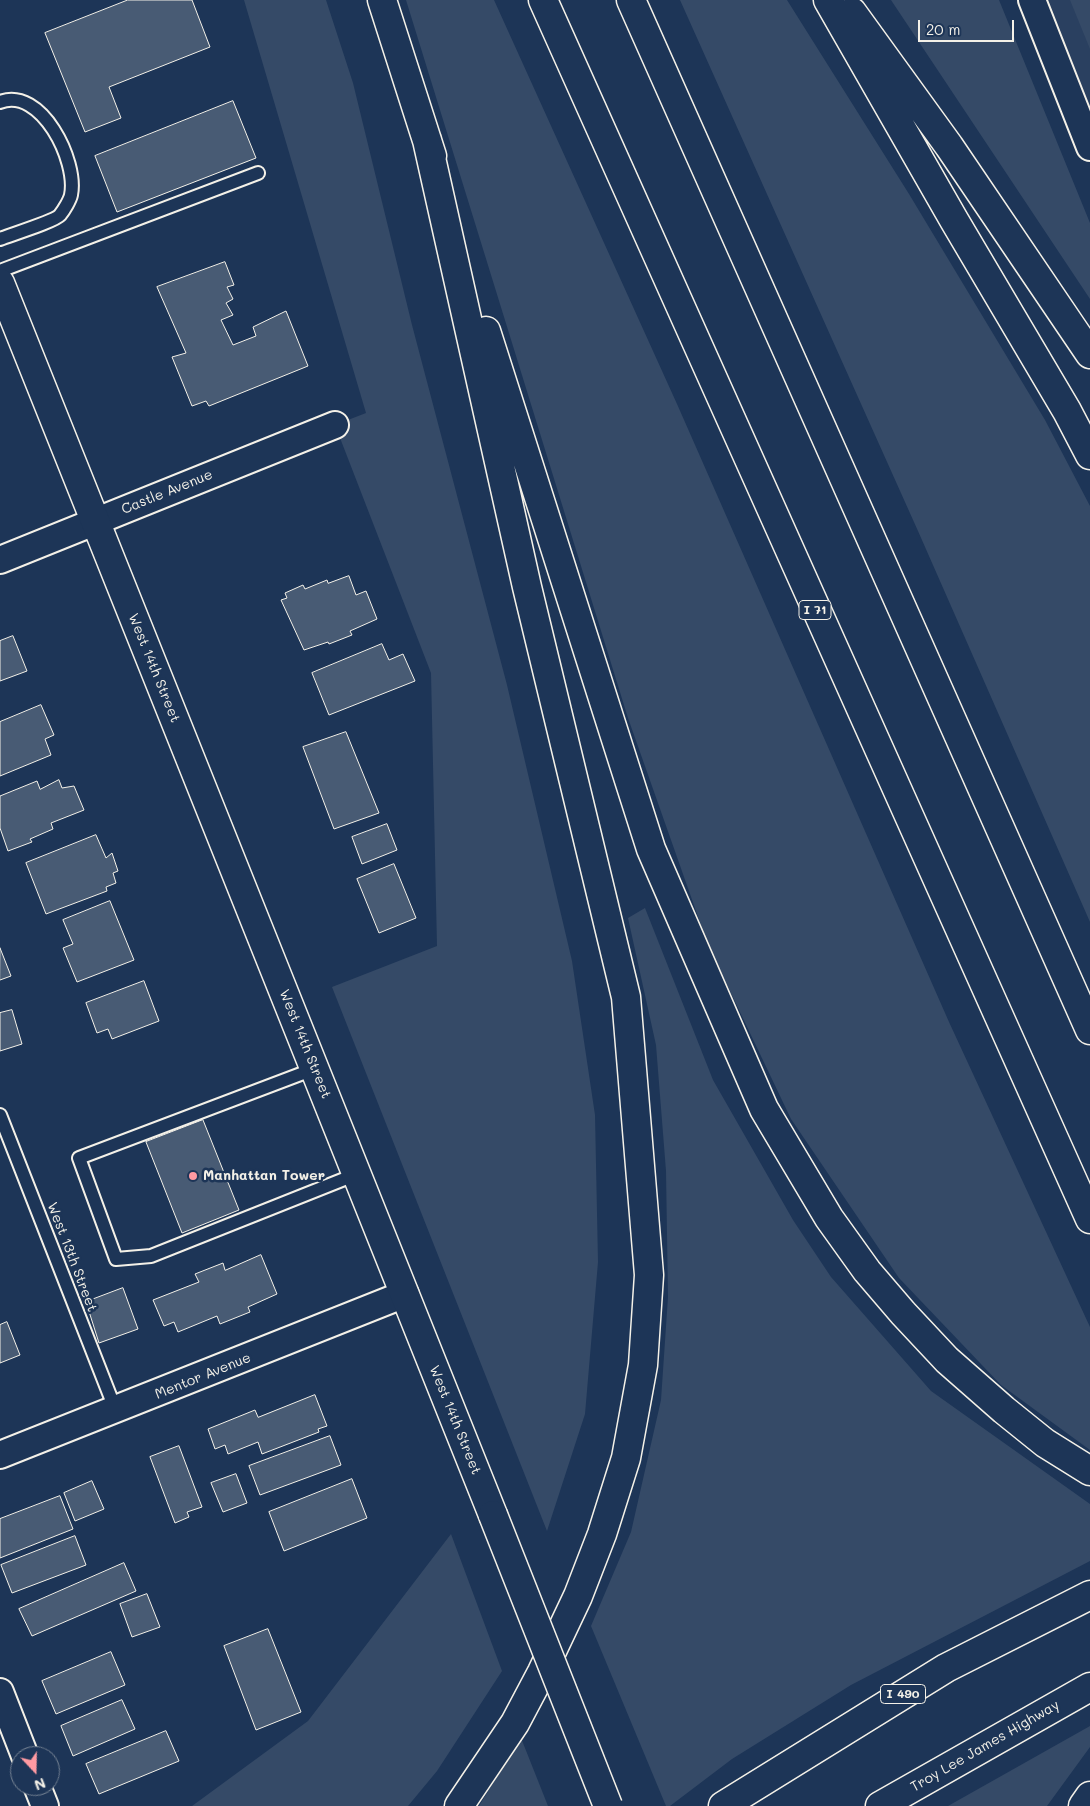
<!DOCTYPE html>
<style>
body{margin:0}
#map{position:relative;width:1090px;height:1806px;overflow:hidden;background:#1d3557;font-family:Mali,sans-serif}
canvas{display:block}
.north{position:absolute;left:10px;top:1746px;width:50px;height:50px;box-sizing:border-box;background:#1d3557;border:1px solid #738091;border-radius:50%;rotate:159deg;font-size:14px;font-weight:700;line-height:20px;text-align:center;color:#f4f1e8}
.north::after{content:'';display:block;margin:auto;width:18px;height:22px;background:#ff9aa2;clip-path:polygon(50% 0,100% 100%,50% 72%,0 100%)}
.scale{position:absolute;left:918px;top:20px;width:96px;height:22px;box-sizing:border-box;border:2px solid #f4f1e8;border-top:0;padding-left:6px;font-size:15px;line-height:18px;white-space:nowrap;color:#f4f1e8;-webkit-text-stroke:4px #1d3557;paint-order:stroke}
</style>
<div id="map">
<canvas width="1090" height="1806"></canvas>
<div class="north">N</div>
<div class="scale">20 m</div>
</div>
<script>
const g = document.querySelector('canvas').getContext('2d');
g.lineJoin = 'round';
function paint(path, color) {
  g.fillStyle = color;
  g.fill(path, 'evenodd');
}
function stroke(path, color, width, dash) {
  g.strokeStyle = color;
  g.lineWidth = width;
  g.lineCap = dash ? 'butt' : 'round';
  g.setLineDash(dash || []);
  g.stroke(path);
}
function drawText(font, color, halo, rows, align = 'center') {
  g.font = font + ' Mali,sans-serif';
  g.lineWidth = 5;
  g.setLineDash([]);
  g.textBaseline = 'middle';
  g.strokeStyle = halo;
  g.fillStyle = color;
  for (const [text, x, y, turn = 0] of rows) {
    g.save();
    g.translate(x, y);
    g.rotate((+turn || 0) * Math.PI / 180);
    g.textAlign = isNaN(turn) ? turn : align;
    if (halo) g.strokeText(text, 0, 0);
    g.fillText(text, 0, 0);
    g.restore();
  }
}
paint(new Path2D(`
 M1032,0H1090V114Z`), '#2a4060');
paint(new Path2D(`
 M244,0H326L353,83L412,325L507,685L572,961L595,1115L598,1262L585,1414L547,1531L332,987L437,946L431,673L335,425L366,413Z
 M406,0H494L677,404L949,1022L1090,1327V1450L1001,1385L899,1278L791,1119L708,945L628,718Z
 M680,0H787L909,194L1045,420L1090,506V922L918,531Z
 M891,0H999L1090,223V299Z
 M1070,0H1090V49Z
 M645,908L713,1080L793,1220L831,1277L931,1391L1090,1504V1561L851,1685L732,1759L670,1806H666L591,1626L631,1532L661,1400L668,1297L666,1171L656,1045L628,918Z
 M451,1534L502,1671L437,1771L408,1806H192L308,1721Z
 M1090,1726V1747L1047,1806H948Z
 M521,1738L548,1806H479Z`), '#354a67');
const building = new Path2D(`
 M128,0H192L210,47L109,87L121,118L85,132L45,33Z
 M233,101L256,158L117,212L95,156Z
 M225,262L234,285L227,287L233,299L226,303L233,315L221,320L233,345L256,336L253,327L286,311L308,366L209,406L206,401L192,406L172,357L186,353L157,287Z
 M349,576L356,595L366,591L377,619L350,631L352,635L329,644L328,642L304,650L281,600L287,598L285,593L303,585L305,589L327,580L328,583Z
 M13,636L27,671L0,681V641Z
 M382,644L389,660L403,654L415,681L329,715L312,673Z
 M41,705L54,735L45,739L51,755L0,776V722Z
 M346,732L379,813L334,829L303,747Z
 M59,780L62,788L74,786L84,810L51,823L53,829L30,839L32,842L8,851L0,828V796L37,781L40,789Z
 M387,824L397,850L362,864L352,837Z
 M96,835L106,858L112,853L118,871L113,873L116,883L106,887L107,891L46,914L26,863Z
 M394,864L416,918L379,933L357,879Z
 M110,901L134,960L77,982L63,948L73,944L63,920Z
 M0,948L11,976L0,980Z
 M144,981L159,1021L112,1039L108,1029L97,1033L86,1003Z
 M12,1010L22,1044L0,1051V1013Z
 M203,1120L239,1210L182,1233L146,1142Z
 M261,1255L277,1294L248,1307L250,1312L220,1324L217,1316L178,1332L174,1322L164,1326L153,1300L199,1282L195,1274L223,1263L225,1270Z
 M123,1288L138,1329L99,1343L86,1302Z
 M7,1322L20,1355L0,1363V1325Z
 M315,1395L327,1426L318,1429L319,1432L262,1454L258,1442L228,1454L225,1445L215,1449L208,1429L255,1410L258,1417Z
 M330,1436L341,1465L260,1495L249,1466Z
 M179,1446L202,1507L187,1512L189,1517L175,1523L150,1457Z
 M236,1474L247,1503L223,1512L211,1483Z
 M352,1479L367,1518L284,1551L269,1512Z
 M92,1481L104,1509L75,1521L64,1493Z
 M60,1496L73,1529L0,1558V1519Z
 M75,1536L86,1565L12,1593L1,1565Z
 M124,1563L136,1591L32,1636L19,1609Z
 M147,1594L160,1627L132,1637L120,1604Z
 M268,1629L301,1712L256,1730L224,1646Z
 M111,1652L125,1685L56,1714L42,1681Z
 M122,1700L135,1729L73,1756L61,1726Z
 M166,1731L179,1761L99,1794L86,1764Z`);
paint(building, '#485b74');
stroke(building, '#f4f1e8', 1);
const lane = new Path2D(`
 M0,102C41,86 78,161 71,195C70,200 64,210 60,215C55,221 10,235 0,239
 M0,271L258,173
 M314,1069L79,1158L116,1259L151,1256L357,1174
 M0,1115L116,1411`);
const street = new Path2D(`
 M1032,0L1090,147
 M0,560L335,425
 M0,1455L405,1294
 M0,1692L25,1756
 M37,1786L45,1806`);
const secondary = new Path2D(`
 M0,283L493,1515`);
const highway = new Path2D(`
 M382,0L432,156
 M543,0L1090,1219
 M631,0L1090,1030
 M828,0L954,220L1067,411L1090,455
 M852,12L949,146L1090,354
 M427,140L527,587L626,997L649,1275L643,1365L626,1458L602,1534L578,1596L542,1672L515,1723L459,1806
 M486,331L651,849L764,1109L829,1218L867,1271L903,1313L947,1360L1004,1410L1045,1443L1090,1471
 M723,1806L946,1668L1090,1595
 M880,1806L1090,1687
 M1083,1806L1090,1796`);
stroke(lane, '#f4f1e8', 16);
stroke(street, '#f4f1e8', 30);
stroke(secondary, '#f4f1e8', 31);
stroke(highway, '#f4f1e8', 31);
stroke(lane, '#1d3557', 12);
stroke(street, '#1d3557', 26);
stroke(secondary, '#1d3557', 28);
stroke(highway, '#1d3557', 28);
const secondaryBridge = new Path2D(`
 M493,1515L608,1806`);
stroke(secondaryBridge, '#f4f1e8', 31, []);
stroke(secondaryBridge, '#1d3557', 28);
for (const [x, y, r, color] of [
 [193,1176,5,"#ff9aa2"]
]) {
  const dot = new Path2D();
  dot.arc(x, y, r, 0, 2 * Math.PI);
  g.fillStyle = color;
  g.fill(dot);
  stroke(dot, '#1d3557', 2);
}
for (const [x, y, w] of [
 [815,610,32],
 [903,1694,45]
]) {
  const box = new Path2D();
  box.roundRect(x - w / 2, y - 9.5, w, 19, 4);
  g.fillStyle = '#1d3557';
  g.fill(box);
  stroke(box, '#f4f1e8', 1);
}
drawText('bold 12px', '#f4f1e8', null, [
 ["I 71",815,610],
 ["I 490",903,1694]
]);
drawText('14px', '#f4f1e8', '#1d3557', [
 ["Castle Avenue",167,492,-22],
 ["West 14th Street",154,668,68],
 ["West 14th Street",305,1044,68],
 ["West 13th Street",72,1257,69],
 ["Mentor Avenue",203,1376,-22],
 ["West 14th Street",455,1420,68],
 ["Troy Lee James Highway",985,1746,-30]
]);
drawText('bold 14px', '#f4f1e8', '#1d3557', [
 ["Manhattan Tower",203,1176]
], 'left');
</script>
